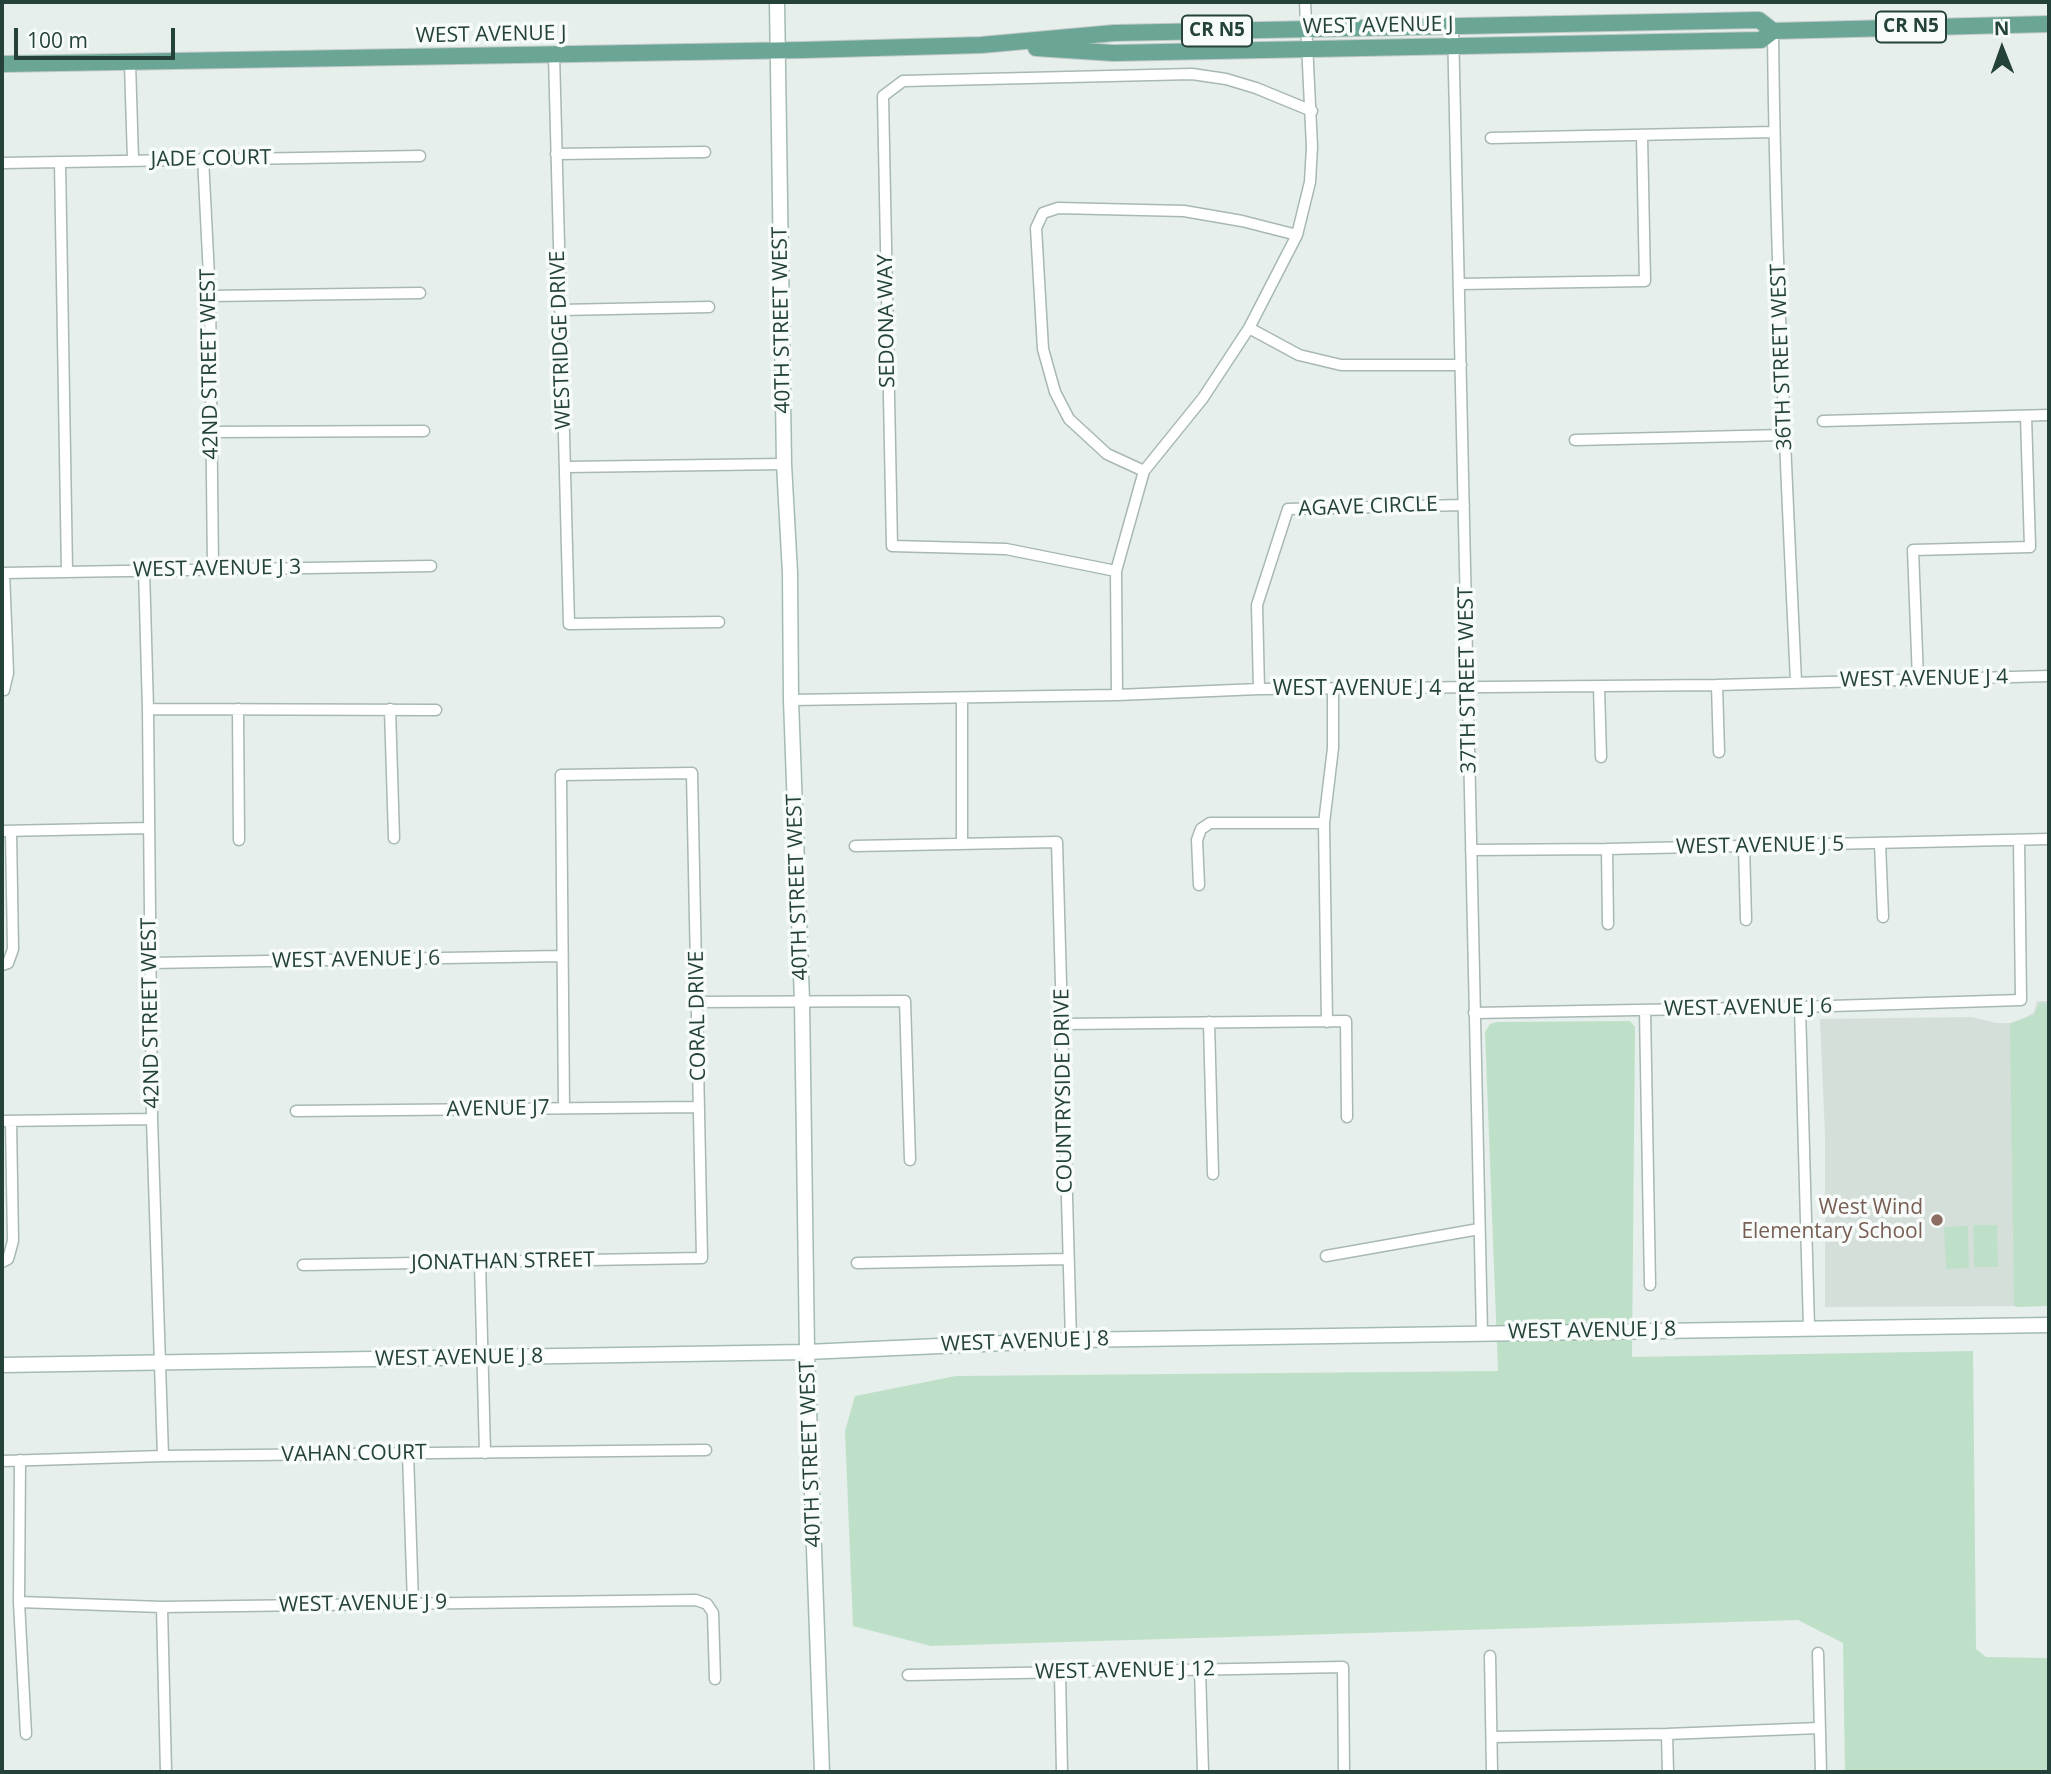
<!DOCTYPE html>
<style>
body{margin:0}
#map{position:relative;width:2051px;height:1774px;overflow:hidden;background:#e6efeb;font-family:"Open Sans",sans-serif}
canvas{display:block}
.frame{position:absolute;inset:0;border:4px solid #24423a;pointer-events:none}
.north{position:absolute;left:1967px;top:14px;width:70px;height:70px;-webkit-text-stroke:5px #f7fbf9;paint-order:stroke;rotate:359deg;font-size:19px;font-weight:700;line-height:28px;text-align:center;color:#24423a}
.north::after{content:'';display:block;margin:auto;width:24px;height:32px;background:#24423a;clip-path:polygon(50% 0,100% 100%,50% 72%,0 100%)}
.scale{position:absolute;left:14px;top:28px;width:161px;height:32px;box-sizing:border-box;border:4px solid #24423a;border-top:0;padding-left:9px;font-size:21px;line-height:24px;white-space:nowrap;color:#24423a;-webkit-text-stroke:5px #f7fbf9;paint-order:stroke}
</style>
<div id="map">
<canvas width="2051" height="1774"></canvas>
<div class="frame"></div>
<div class="north">N</div>
<div class="scale">100 m</div>
</div>
<script>
const g = document.querySelector('canvas').getContext('2d');
g.lineJoin = 'round';
function paint(path, color) {
  g.fillStyle = color;
  g.fill(path, 'evenodd');
}
function stroke(path, color, width, dash) {
  g.strokeStyle = color;
  g.lineWidth = width;
  g.lineCap = dash ? 'butt' : 'round';
  g.setLineDash(dash || []);
  g.stroke(path);
}
function drawText(font, color, halo, rows, align = 'center') {
  g.font = font + ' "Open Sans",sans-serif';
  g.lineWidth = 7;
  g.setLineDash([]);
  g.textBaseline = 'middle';
  g.strokeStyle = halo;
  g.fillStyle = color;
  for (const [text, x, y, turn = 0] of rows) {
    g.save();
    g.translate(x, y);
    g.rotate((+turn || 0) * Math.PI / 180);
    g.textAlign = isNaN(turn) ? turn : align;
    if (halo) g.strokeText(text, 0, 0);
    g.fillText(text, 0, 0);
    g.restore();
  }
}
paint(new Path2D(`
 M2037,1001H2049V1306L1825,1307V1135L1820,1019L1971,1017L1996,1023H2010L2026,1017L2034,1012Z`), '#d4dfda');
paint(new Path2D(`
 M2039,1003H2049V1306L2017,1307L2014,1305L2010,1024L2034,1015Z
 M1630,1021L1635,1027L1632,1357L1973,1351L1976,1649L1986,1657L2049,1658V1772H1845L1843,1643L1798,1620L931,1646L853,1626L845,1431L855,1396L956,1376L1498,1371L1485,1032L1490,1024L1497,1022Z
 M1973,1225H1997L1998,1267H1974Z
 M1968,1226L1969,1268L1946,1269L1944,1227Z`), '#bfe0c8');
const street = new Path2D(`
 M1453,26L1482,1333
 M1773,31C1775,248 1786,465 1796,682
 M554,55L569,624L719,622
 M130,63L133,160
 M1491,138L1774,132
 M556,154L705,152
 M203,158L210,296L213,569
 M60,162L67,571
 M2,163L420,156
 M1459,284L1645,281L1642,136
 M210,296L420,293
 M560,310L709,307
 M1249,328L1299,355L1341,365H1461
 M1823,421L2049,415
 M212,432L424,431
 M1575,440L1784,435
 M566,467L784,464
 M1144,471L1107,454L1069,419L1055,392L1043,349L1036,228L1043,213L1058,208L1184,211L1242,221L1297,235
 M144,570L148,709L152,1119L163,1456
 M1116,571L1006,549L892,546L883,96L903,81L1192,74L1226,79L1256,88L1312,111
 M2,573L431,566
 M1918,679L1913,550L2030,547L2026,416
 M1717,685L1719,752
 M1599,687L1601,757
 M1259,689L1257,605L1288,509L1464,505
 M2,690H4L8,673L4,573
 M1117,695L1116,571L1144,471L1203,398L1249,328L1297,235L1310,182L1312,147L1305,2
 M962,698V843
 M791,700L1117,695L1259,689L1717,685L2049,676
 M148,709L436,710
 M238,709L239,840
 M390,709L394,838
 M2,831L149,828
 M1880,843L1883,917
 M855,846L1057,842L1071,1340
 M1744,846L1746,920
 M1607,849L1608,924
 M1471,850L1607,849L2049,839
 M1199,885L1197,840L1201,829L1210,823H1324
 M150,963L562,956
 M2,965L8,963L13,949L11,831
 M698,1002L905,1001L910,1160
 M1800,1007L1809,1328
 M1645,1011L1650,1285
 M1474,1013L1800,1007L2021,1000L2019,840
 M1209,1022L1213,1174
 M1327,1022L1324,823L1333,748V689
 M1063,1024L1346,1021L1347,1117
 M296,1111L699,1107
 M2,1121L152,1119
 M1326,1256L1479,1229
 M2,1262L8,1259L13,1241L11,1121
 M480,1262L485,1453
 M857,1263L1068,1259
 M303,1265L702,1258L692,773L561,775L564,1108
 M408,1453L413,1604
 M20,1460L19,1602L26,1734
 M2,1461L163,1456L706,1450
 M19,1602L162,1607L696,1600L707,1604L713,1613L715,1679
 M162,1607L166,1772
 M1818,1653L1821,1772
 M1490,1656L1492,1772
 M1200,1669L1203,1772
 M1060,1672L1062,1772
 M908,1675L1343,1667L1344,1772
 M1667,1734L1668,1772
 M1492,1737L1667,1734L1819,1728`);
const secondary = new Path2D(`
 M777,2L784,464L790,573L791,700L802,1001L807,1352L822,1772
 M2,1365L807,1352L1071,1340L2049,1325`);
const primary = new Path2D(`
 M1036,48L1113,53L1761,40L1773,31L2049,24
 M2,64L803,50L981,45L1114,33L1759,20L1773,31`);
stroke(street, '#a8b8b2', 13);
stroke(secondary, '#a4bbb3', 17);
stroke(primary, '#c2cac8', 18);
stroke(street, '#fff', 10);
stroke(secondary, '#fff', 14);
stroke(primary, '#6aa596', 16);
for (const [x, y, r, color] of [
 [1937,1220,7,"#8d6e63"]
]) {
  const dot = new Path2D();
  dot.arc(x, y, r, 0, 2 * Math.PI);
  g.fillStyle = color;
  g.fill(dot);
  stroke(dot, '#f7fbf9', 2.5);
}
for (const [x, y, w] of [
 [1911,27,70],
 [1217,31,70]
]) {
  const box = new Path2D();
  box.roundRect(x - w / 2, y - 15.5, w, 31, 5);
  g.fillStyle = '#f7fbf9';
  g.fill(box);
  stroke(box, '#24423a', 2);
}
drawText('bold 19px', '#24423a', null, [
 ["CR N5",1911,27],
 ["CR N5",1217,31]
]);
drawText('21px', '#24423a', '#f7fbf9', [
 ["WEST AVENUE J",1378,26,-1],
 ["WEST AVENUE J",491,35,-1],
 ["JADE COURT",211,159,-1],
 ["40TH STREET WEST",782,320,-91],
 ["SEDONA WAY",887,321,-91],
 ["WESTRIDGE DRIVE",561,340,-92],
 ["36TH STREET WEST",1782,357,-92],
 ["42ND STREET WEST",210,364,-91],
 ["AGAVE CIRCLE",1368,507,-2],
 ["WEST AVENUE J 3",217,569,-1],
 ["WEST AVENUE J 4",1924,679,-1],
 ["37TH STREET WEST",1468,680,-91],
 ["WEST AVENUE J 4",1357,689],
 ["WEST AVENUE J 5",1760,846,-1],
 ["40TH STREET WEST",798,887,-92],
 ["WEST AVENUE J 6",356,960,-1],
 ["WEST AVENUE J 6",1748,1008,-1],
 ["42ND STREET WEST",151,1013,-91],
 ["CORAL DRIVE",698,1016,-91],
 ["COUNTRYSIDE DRIVE",1064,1091,-91],
 ["AVENUE J7",498,1109,-1],
 ["JONATHAN STREET",503,1262,-1],
 ["WEST AVENUE J 8",1592,1331,-1],
 ["WEST AVENUE J 8",1025,1342,-2],
 ["WEST AVENUE J 8",459,1358,-1],
 ["VAHAN COURT",354,1454,-1],
 ["40TH STREET WEST",811,1454,-92],
 ["WEST AVENUE J 9",363,1604,-1],
 ["WEST AVENUE J 12",1125,1671,-1]
]);
drawText('21px', '#785e54', '#f7fbf9', [
 ["West Wind",1923,1208],
 ["Elementary School",1923,1232]
], 'right');
</script>
